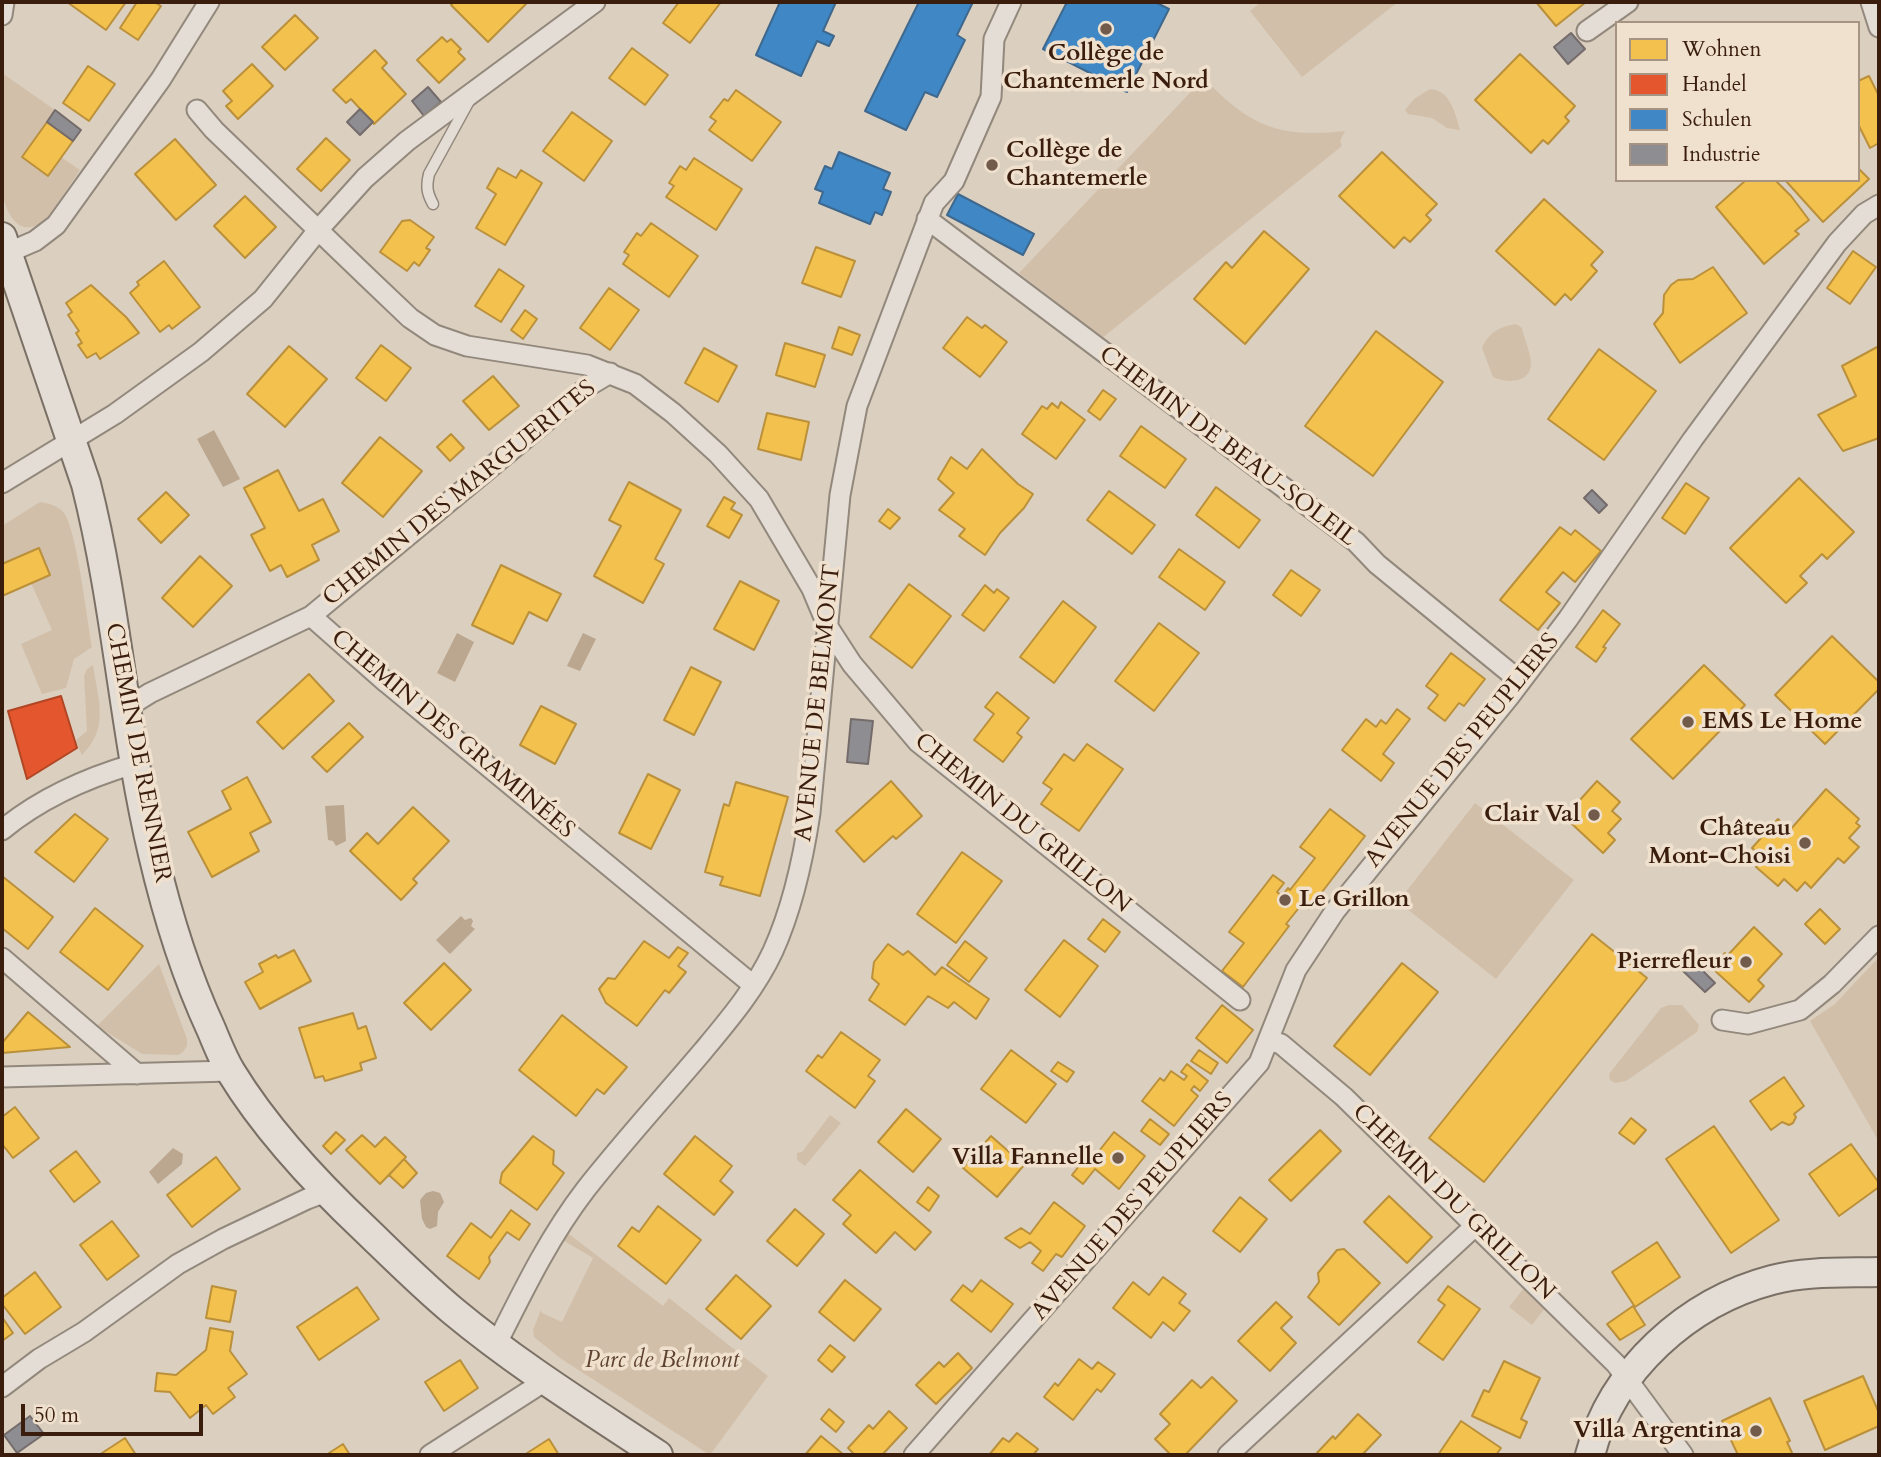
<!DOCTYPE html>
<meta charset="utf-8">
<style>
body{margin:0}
#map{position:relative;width:1881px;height:1457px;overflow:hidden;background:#dbcfbf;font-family:Cardo,serif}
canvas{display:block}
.frame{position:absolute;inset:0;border:4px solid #3b1d0d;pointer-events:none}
.legend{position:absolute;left:1615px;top:21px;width:245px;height:161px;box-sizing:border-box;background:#efe1ce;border:2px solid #a79381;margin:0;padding:9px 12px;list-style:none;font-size:21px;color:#3b1d0d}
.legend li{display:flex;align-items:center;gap:14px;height:35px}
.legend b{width:35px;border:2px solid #a79381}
.scale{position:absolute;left:21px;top:1404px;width:182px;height:32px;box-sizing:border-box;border:4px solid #3b1d0d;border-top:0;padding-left:9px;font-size:21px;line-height:24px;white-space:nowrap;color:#3b1d0d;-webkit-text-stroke:5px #efe1ce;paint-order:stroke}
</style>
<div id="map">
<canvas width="1881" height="1457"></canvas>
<div class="frame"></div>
<ul class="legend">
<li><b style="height:19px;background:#f2c14e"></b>Wohnen</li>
<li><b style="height:19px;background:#e4572e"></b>Handel</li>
<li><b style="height:19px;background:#3f88c5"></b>Schulen</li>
<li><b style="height:19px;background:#8d8d92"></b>Industrie</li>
</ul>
<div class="scale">50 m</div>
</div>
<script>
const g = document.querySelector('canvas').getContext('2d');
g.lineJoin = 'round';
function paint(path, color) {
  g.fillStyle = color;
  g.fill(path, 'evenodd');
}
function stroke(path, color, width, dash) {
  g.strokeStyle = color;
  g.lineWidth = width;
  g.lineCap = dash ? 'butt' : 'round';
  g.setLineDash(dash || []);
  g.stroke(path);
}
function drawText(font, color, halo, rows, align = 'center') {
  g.font = font + ' Cardo,serif';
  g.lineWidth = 7;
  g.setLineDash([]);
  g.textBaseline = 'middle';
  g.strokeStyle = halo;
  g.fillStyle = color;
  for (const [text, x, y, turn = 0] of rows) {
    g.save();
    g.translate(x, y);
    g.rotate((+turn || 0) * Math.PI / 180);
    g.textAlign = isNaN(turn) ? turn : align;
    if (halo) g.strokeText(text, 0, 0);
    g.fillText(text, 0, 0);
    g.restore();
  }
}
paint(new Path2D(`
 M1261,2H1398L1302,77L1250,11Z
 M2,73L55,110L22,157L48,176L61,157L80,170L48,217C22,241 8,219 2,193C0,181 2,167 2,155C2,128 2,100 2,73Z
 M1204,78C1250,127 1279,138 1345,131L1340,141L1342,146L1097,342L1087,335L1086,325L1019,273Z
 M1430,89C1450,90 1455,112 1460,130L1447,128L1432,118L1408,114L1405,110L1414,99Z
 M1516,324L1522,328C1524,338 1528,346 1530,356C1536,382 1511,385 1493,377L1482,348C1489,332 1499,327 1516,324Z
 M40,502C48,503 59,506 64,513C77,531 87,620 92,647L74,659L66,688L42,694L21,644L52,630L31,583L50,574L38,548L2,564V526Z
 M93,665C98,700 110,727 82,755L75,741L87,731L84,676L87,669Z
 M1475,803L1574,880L1496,979L1398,902Z
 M1879,957V1142L1810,1021L1835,1004Z
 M159,964L187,1039V1046L183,1052L178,1055L142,1054L97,1026Z
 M1669,1005H1682L1699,1025L1697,1032L1626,1081L1615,1083L1610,1080L1609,1074L1661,1008Z
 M830,1115L841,1123L805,1166L797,1160V1153L802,1152Z
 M565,1231L663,1306L669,1298L768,1376L710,1455L560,1358L534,1337L533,1330L541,1310L542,1313L562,1322L593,1258L561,1239Z
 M1524,1288L1545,1308L1532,1325L1509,1307Z`), '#d2bfa9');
paint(new Path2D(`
 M214,430L240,479L223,487L197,439Z
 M457,633L474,642L455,682L437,673Z
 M583,633L596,639L580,671L567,666Z
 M344,805L346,841L336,846L333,841L328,840L325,806Z
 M461,916L465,920L471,918L473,921L471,926L475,929L450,954L436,940Z
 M173,1148L183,1154L182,1164L158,1184L149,1172Z
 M433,1191L440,1193L444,1202L438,1212L437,1226L430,1229L426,1227L422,1219L420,1200L426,1193Z`), '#bba68f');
const homes = new Path2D(`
 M67,2H126L106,30Z
 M137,2H154L161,6L138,40L120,28Z
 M454,2H524L526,4L488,42L451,5Z
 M679,2H721L690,43L663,23Z
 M1536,2H1586L1556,26Z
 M295,15L318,38L285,70L262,47Z
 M442,37L447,42L451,39L461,49L458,52L465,59L439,83L417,60Z
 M632,48L668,75L645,105L609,78Z
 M375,50L387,63L382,68L406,94L374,124L351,99L346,103L333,90Z
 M1520,54L1575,106L1565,117L1569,121L1548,144L1543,140L1531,153L1475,100Z
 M252,64L273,86L238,119L226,106L232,101L223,91Z
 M88,66L115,84L89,121L63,103Z
 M1869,76L1879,96V143L1870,148L1858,124V81Z
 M736,90L781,122L752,161L709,130L716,121L710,117L724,99L728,101Z
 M572,112L612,141L584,181L543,151Z
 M47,122L73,141L48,176L22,157Z
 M326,138L350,160L321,191L297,169Z
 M175,139L216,185L176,220L135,174Z
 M1382,152L1437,204L1426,215L1431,220L1410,242L1404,237L1394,248L1339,196Z
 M694,158L742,189L716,230L666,197L674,186L669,183L680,166L686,170Z
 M498,168L516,178L521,170L542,183L505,245L476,228L496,194L487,188Z
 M1858,168L1869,179L1823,222L1785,180H1858Z
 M1746,180H1775L1791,196L1809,220L1795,231L1799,234L1764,264L1716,207Z
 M245,196L276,227L245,258L214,226Z
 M1544,199L1603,252L1591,265L1597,271L1571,300L1565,294L1555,305L1496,251Z
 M410,220L434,237L426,248L430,250L419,266L414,262L407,271L380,252L402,221Z
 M651,223L698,256L669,297L623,264L629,255L624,252L637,233L641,236Z
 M1264,231L1309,269L1245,344L1194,299L1226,262L1232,268Z
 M816,247L855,261L841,297L802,283Z
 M1853,251L1876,267L1850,304L1827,288Z
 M164,261L200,307L172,329L169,325L160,332L130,293L139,285L137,282Z
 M1713,267L1747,313L1680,363L1654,324L1663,313L1664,295L1671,285L1678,280L1693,279Z
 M499,269L524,286L501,322L475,306Z
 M91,285L126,317L139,333L100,359L96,353L87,358L78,345L82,343L76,333L79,331L68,315L72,312L66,303Z
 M609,288L639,310L610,350L580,328Z
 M525,310L537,319L523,339L511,330Z
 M967,317L982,328L985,325L1007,342L980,377L943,348Z
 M839,327L860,335L852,355L832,348Z
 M1376,331L1443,382L1373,476L1305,426Z
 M785,343L825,355L815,387L776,375Z
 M381,345L411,368L386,401L356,378Z
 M289,346L327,379L285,427L247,394Z
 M1879,346V438L1843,451L1818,415L1856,396L1842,366Z
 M704,348L737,366L718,402L685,383Z
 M1599,349L1656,391L1604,460L1548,419Z
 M493,376L519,406L489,430L463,401Z
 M1103,390L1116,399L1100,420L1088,411Z
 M1061,402L1085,420L1056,459L1022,434L1042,406L1047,409L1052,403L1058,408Z
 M767,413L809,422L801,460L758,449Z
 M1141,426L1186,459L1165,488L1120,456Z
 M451,434L464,448L450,461L437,447Z
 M380,437L422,471L383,517L342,483Z
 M982,449L1018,484L1033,494L1024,508L1000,533L985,555L959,536L965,529L939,510L954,493L938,479L951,457L967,469Z
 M278,470L299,511L323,499L339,531L312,545L319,560L287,577L281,565L270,571L251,535L265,528L244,488Z
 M1799,478L1854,532L1827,559L1822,554L1800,576L1807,583L1786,603L1730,548Z
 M629,482L681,510L655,559L664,564L643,603L594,576L621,526L609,520Z
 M1686,483L1709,498L1685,534L1662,518Z
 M1216,487L1260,520L1239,548L1196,515Z
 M1109,491L1155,525L1132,554L1087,520Z
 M166,492L189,515L161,543L138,519Z
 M724,497L735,503L731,509L742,515L729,538L707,526Z
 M888,509L900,518L890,529L879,521Z
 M1560,527L1571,535L1575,530L1601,551L1575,582L1563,572L1546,592L1560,603L1538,630L1500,600Z
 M39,548L50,575L2,596V564Z
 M1179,549L1225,582L1205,610L1159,577Z
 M200,556L232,586L193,627L162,598Z
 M501,565L561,594L547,621L529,612L513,644L472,625Z
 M1291,570L1320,590L1301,616L1273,595Z
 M740,581L779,601L754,650L714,629Z
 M909,584L951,616L912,668L870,637Z
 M985,585L994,593L997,589L1009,598L984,631L962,615Z
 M1063,601L1096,627L1054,683L1020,657Z
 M1603,610L1620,624L1603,647L1606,648L1596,662L1576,647Z
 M1159,623L1199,653L1154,711L1115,681Z
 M1832,636L1879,682V689L1825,744L1775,695Z
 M1451,653L1485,679L1464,706L1459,703L1445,721L1428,708L1438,695L1426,686Z
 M1704,665L1745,705L1673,779L1631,739Z
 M691,667L721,682L694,735L664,720Z
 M309,674L334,701L283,749L257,722Z
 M997,692L1029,718L1017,733L1022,737L1003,762L974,740L994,714L985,707Z
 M541,706L576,724L555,764L520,745Z
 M1397,709L1410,719L1383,754L1394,763L1381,781L1342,750L1366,719L1376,727L1381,720L1386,724Z
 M349,723L363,737L327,772L312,757Z
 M1087,744L1123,769L1079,831L1041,804L1052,789L1043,783L1064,754L1074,761Z
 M648,774L680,790L651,849L619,833Z
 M247,777L271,822L250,833L259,851L212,877L188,832L231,809L222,791Z
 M891,781L922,816L896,839L893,836L864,862L836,831Z
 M1597,781L1620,802L1612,811L1621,819L1608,833L1615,840L1603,853L1572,824L1570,811Z
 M736,782L788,797L760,896L720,885L723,877L705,872L724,804L729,806Z
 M1826,789L1859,819L1856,823L1860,826L1849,838L1859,847L1844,863L1838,858L1811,888L1805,882L1797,891L1784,879L1778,886L1756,867L1764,859L1752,848L1778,819L1790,830Z
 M413,807L449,841L413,879L417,883L401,900L350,851L367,833L378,844Z
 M1330,809L1365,836L1309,909L1302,904L1286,924L1289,926L1243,987L1222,971L1244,943L1229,932L1273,875L1284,883L1277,892L1282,896L1288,888L1290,890L1315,858L1300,847Z
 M75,814L108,839L74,882L35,852Z
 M962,852L1002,881L956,943L917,914Z
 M2,876L53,917L28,949L2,928Z
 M95,908L143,946L108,990L60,952Z
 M1820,909L1840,929L1825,944L1805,924Z
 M1103,919L1120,932L1105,952L1088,939Z
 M1754,927L1782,954L1758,980L1764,986L1749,1002L1712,968L1725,953L1727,956Z
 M1592,934L1647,978L1484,1182L1429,1138Z
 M1064,940L1098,966L1060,1017L1025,990Z
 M644,941L669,958L678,947L688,953L678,966L686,972L669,993L665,990L637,1026L606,1003L599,989L608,978L615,979Z
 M965,941L987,958L969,982L947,965Z
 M888,944L903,955L908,951L935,975L942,967L989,999L976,1019L954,1002L948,1008L928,996L905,1025L869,1000L879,984L872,978L874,962Z
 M294,950L311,981L260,1009L245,982L263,972L259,964L276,955L278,958Z
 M444,963L471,990L431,1030L404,1003Z
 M1402,963L1438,992L1370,1075L1334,1046Z
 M1222,1005L1253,1030L1227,1063L1196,1038Z
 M28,1012L70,1047L2,1053V1043Z
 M353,1013L358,1029L366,1026L376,1058L360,1063L362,1070L325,1081L323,1076L315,1078L299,1028Z
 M562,1015L627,1067L604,1094L597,1089L576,1116L519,1070Z
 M841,1032L880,1060L868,1076L875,1081L855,1108L806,1071L818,1055L822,1058Z
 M1011,1050L1056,1084L1026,1123L981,1089Z
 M1199,1050L1218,1063L1211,1074L1191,1061Z
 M1058,1062L1074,1072L1067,1082L1051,1071Z
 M1187,1064L1208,1081L1200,1091L1194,1086L1191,1090L1198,1096L1174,1126L1142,1101L1160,1078L1164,1081L1171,1071L1184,1080L1187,1076L1181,1072Z
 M1784,1077L1804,1106L1794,1114L1796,1117L1793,1123L1789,1125L1782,1122L1771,1130L1750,1101Z
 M15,1107L39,1138L13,1158L2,1144V1117Z
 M906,1109L941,1139L913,1172L878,1142Z
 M1631,1118L1646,1130L1634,1144L1619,1133Z
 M1150,1119L1169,1134L1160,1145L1141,1131Z
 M1714,1126L1779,1220L1731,1253L1666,1159Z
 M1320,1130L1341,1151L1291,1201L1269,1180Z
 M336,1132L345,1140L331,1154L323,1146Z
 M1114,1132L1145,1156L1119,1189L1095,1169L1083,1184L1072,1175L1083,1161L1088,1165Z
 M362,1135L375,1147L385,1137L406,1157L380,1184L346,1150Z
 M533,1136L554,1151L553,1164L564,1173L537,1210L500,1183L502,1173Z
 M695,1136L732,1166L720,1181L733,1192L714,1215L664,1174Z
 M991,1136L1024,1165L997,1197L963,1168Z
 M1851,1144L1879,1183V1187L1839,1216L1809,1174Z
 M76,1151L100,1182L74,1202L50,1171Z
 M216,1157L240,1189L192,1227L167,1195Z
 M404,1159L417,1173L403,1188L389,1175Z
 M860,1170L931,1232L915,1250L895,1232L876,1253L843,1224L851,1215L833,1200Z
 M928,1187L939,1196L929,1211L917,1202Z
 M1389,1196L1432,1237L1407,1263L1364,1222Z
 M1240,1197L1267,1219L1240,1252L1213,1231Z
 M1054,1202L1085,1226L1062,1257L1056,1254L1043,1271L1032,1263L1041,1251L1030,1242L1020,1248L1005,1238L1021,1228L1030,1234Z
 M658,1206L701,1240L666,1284L618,1246L632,1227L639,1232Z
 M795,1209L824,1234L797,1266L767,1241Z
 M511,1210L530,1224L519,1240L507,1232L489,1257L490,1262L479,1279L447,1256L471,1223L491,1238Z
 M112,1221L139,1256L107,1280L80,1245Z
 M1657,1242L1680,1277L1635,1307L1612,1272Z
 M1344,1249L1380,1283L1339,1325L1308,1297L1319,1282L1318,1273L1337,1250Z
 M35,1272L61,1307L25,1334L2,1304V1298Z
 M736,1275L771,1306L741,1339L706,1309Z
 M1163,1277L1186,1294L1179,1303L1190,1311L1174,1331L1163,1322L1151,1338L1113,1308L1133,1282L1149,1295Z
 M845,1280L881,1309L854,1341L819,1312Z
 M981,1280L1013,1304L991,1332L951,1300L963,1285L972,1292Z
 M212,1286L236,1291L230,1322L206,1318Z
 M1448,1286L1480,1309L1443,1360L1418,1342L1445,1305L1438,1300Z
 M357,1287L379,1319L319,1360L297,1327Z
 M1276,1302L1292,1317L1281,1328L1296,1343L1270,1371L1238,1341Z
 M1633,1306L1645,1325L1620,1340L1607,1324Z
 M2,1317L13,1333L2,1341Z
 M210,1328L233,1332L230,1351L247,1374L228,1388L235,1397L213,1414L206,1405L190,1418L170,1392L155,1391L157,1373L176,1375L206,1350Z
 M830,1345L845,1357L832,1372L818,1360Z
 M958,1353L972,1368L936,1404L916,1385L939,1362L944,1367Z
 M1079,1359L1092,1369L1098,1362L1115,1374L1101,1392L1097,1389L1073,1420L1044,1397L1055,1383L1058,1386Z
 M460,1360L478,1388L444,1411L425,1382Z
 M1504,1361L1540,1378L1521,1419L1527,1422L1520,1438L1472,1416L1484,1390L1489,1392Z
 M1863,1376L1879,1413V1426L1825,1450L1804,1401Z
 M1212,1377L1237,1401L1185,1455H1171L1155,1439L1170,1424L1160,1414L1192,1380L1201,1388Z
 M1770,1398L1790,1441L1787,1442L1793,1455H1738L1722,1421Z
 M829,1409L844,1422L836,1432L821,1419Z
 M889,1411L907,1428L882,1455H855L848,1448L869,1425L873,1429Z
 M1358,1414L1381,1435L1362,1455H1315L1333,1436L1335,1439Z
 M1461,1421L1501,1448L1496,1455H1438Z
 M1017,1433L1038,1449L1033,1455H989L1003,1438L1009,1442Z
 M821,1436L844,1455H805Z
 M125,1438L136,1455H99Z
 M549,1439L559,1455H524Z
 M343,1444L350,1455H326Z`);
paint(homes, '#f2c14e');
stroke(homes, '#bb903a', 2);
const shops = new Path2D(`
 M61,696L77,748L27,779L8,711Z`);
paint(shops, '#e4572e');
stroke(shops, '#b14624', 2);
const schools = new Path2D(`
 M780,2H836L823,31L834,36L829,46L817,41L801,76L756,55Z
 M919,2H973L957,35L965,40L937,97L925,92L906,130L865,111Z
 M1067,2H1155L1169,9L1127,92L1043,49Z
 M839,152L890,173L883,189L891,192L882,215L875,212L870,224L819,203L823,192L815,189L825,166L832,169Z
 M958,194L1034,234L1023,255L947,215Z`);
paint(schools, '#3f88c5');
stroke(schools, '#3e688e', 2);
const industry = new Path2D(`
 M1571,33L1585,49L1568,64L1554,47Z
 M428,87L441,102L424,116L412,101Z
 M360,109L373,122L360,135L347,122Z
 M55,110L81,130L73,141L47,122Z
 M1592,490L1607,505L1599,513L1584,498Z
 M851,719L873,721L868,764L847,762Z
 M1692,960L1715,983L1705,992L1682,970Z
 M30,1416L44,1434L17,1453L4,1435Z`);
paint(industry, '#8d8d92');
stroke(industry, '#746b6a', 2);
const lane = new Path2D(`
 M433,204C427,193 426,187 429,174L469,101`);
const street = new Path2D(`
 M1871,2L1879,27
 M2,15L4,2
 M1587,31L1628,2
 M197,110L214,130L368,278L410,318L435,335L467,346L587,365L635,384L673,413L718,454L759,499L812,589L828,627L852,664L918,742L1240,1000
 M927,219L1356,542L1377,564L1520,681
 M7,253L35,241L56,225L161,79L209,2
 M2,483L115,414L201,352L263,299L319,229L365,178L407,141L595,2
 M311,616L590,385L610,373
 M126,708L150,693L311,616L387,683L753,985
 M2,830C41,798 86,778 134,764
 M2,958L137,1074
 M1722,1020L1748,1024L1800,1010L1832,984L1879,936
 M1269,1040L1281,1044L1344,1097L1616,1364L1683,1455
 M2,1077L230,1071
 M496,1345C523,1291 549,1237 586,1189C623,1142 664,1097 703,1051C728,1021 756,988 773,951C792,909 803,860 810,813L840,495L857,406L934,203L954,181L991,97L994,39L1011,2
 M2,1387L39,1359L84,1332L178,1264L223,1239L307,1199L326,1192
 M430,1455L545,1381
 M914,1455L1259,1063L1296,970L1335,911L1509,697L1568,619L1693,439L1837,243L1864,214L1879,205
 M1228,1455L1475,1226`);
const secondary = new Path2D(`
 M2,237L86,484C117,606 124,732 153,854C167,914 185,973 211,1029C217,1043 223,1059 231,1072C267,1131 316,1183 366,1230C395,1258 423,1286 453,1311C518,1365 589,1409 658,1455
 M1590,1455C1612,1370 1688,1302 1772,1280C1806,1271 1844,1273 1879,1272`);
stroke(lane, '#92887c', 13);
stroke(street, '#92887c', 23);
stroke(secondary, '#7b7065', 32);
stroke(lane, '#e3ddd5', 10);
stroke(street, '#e3ddd5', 19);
stroke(secondary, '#e3ddd5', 28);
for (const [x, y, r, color] of [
 [1106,29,7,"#735b4b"],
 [992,165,7,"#735b4b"],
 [1688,722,7,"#735b4b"],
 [1594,815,7,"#735b4b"],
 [1805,843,7,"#735b4b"],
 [1285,900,7,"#735b4b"],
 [1746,962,7,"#735b4b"],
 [1118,1158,7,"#735b4b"],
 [1756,1431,7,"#735b4b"]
]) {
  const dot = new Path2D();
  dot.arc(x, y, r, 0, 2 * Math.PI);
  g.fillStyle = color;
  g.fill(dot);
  stroke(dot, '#efe1ce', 2.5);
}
drawText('bold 24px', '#3b1d0d', '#efe1ce', [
 ["Collège de",1106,54,"center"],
 ["Chantemerle Nord",1106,82,"center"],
 ["Collège de",1006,151,"left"],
 ["Chantemerle",1006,179,"left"],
 ["EMS Le Home",1702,722,"left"],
 ["Clair Val",1580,815],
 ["Château",1791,829],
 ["Mont-Choisi",1791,857],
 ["Le Grillon",1299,900,"left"],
 ["Pierrefleur",1732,962],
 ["Villa Fannelle",1104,1158],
 ["Villa Argentina",1742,1431]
], 'right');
drawText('24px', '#3b1d0d', '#efe1ce', [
 ["CHEMIN DE BEAU-SOLEIL",1227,447,37],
 ["CHEMIN DES MARGUERITES",460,494,-39],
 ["AVENUE DE BELMONT",819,703,-84],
 ["CHEMIN DES GRAMINÉES",452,735,40],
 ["AVENUE DES PEUPLIERS",1463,751,-51],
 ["CHEMIN DE RENNIER",137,753,79],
 ["CHEMIN DU GRILLON",1022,824,39],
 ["CHEMIN DU GRILLON",1453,1203,44],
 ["AVENUE DES PEUPLIERS",1133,1207,-49]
]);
drawText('italic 24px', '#5f4230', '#efe1ce', [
 ["Parc de Belmont",662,1361]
]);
</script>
